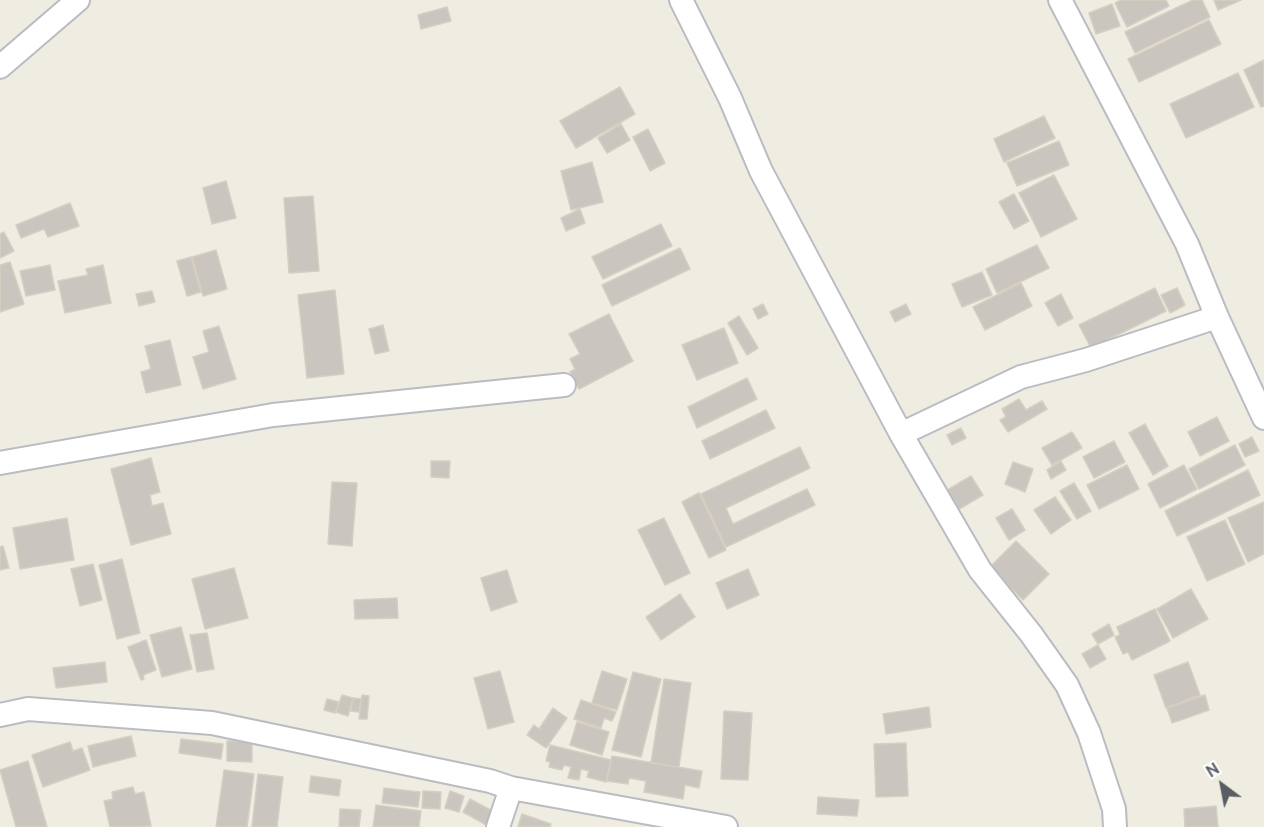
<!DOCTYPE html>
<style>
body{margin:0}
#map{position:relative;width:1264px;height:827px;overflow:hidden;background:#efede2;font-family:Ubuntu,sans-serif}
canvas{display:block}
.north{position:absolute;left:1192px;top:755px;width:60px;height:60px;-webkit-text-stroke:4px #fff;paint-order:stroke;rotate:328deg;font-size:16px;font-weight:700;line-height:24px;text-align:center;color:#5a5e64}
.north::after{content:'';display:block;margin:auto;width:21px;height:27px;background:#5a5e64;clip-path:polygon(50% 0,100% 100%,50% 72%,0 100%)}
</style>
<div id="map">
<canvas width="1264" height="827"></canvas>
<div class="north">N</div>
</div>
<script>
const g = document.querySelector('canvas').getContext('2d');
g.lineJoin = 'round';
function paint(path, color) {
  g.fillStyle = color;
  g.fill(path, 'evenodd');
}
function stroke(path, color, width, dash) {
  g.strokeStyle = color;
  g.lineWidth = width;
  g.lineCap = dash ? 'butt' : 'round';
  g.setLineDash(dash || []);
  g.stroke(path);
}
const building = new Path2D(`
 M1121,0H1166L1169,6L1127,27L1115,3Z
 M1193,0H1202L1210,17L1135,53L1125,32Z
 M1214,0H1241L1218,10Z
 M1112,4L1120,26L1096,34L1089,13Z
 M447,7L451,21L421,29L418,15Z
 M1209,20L1221,44L1139,82L1128,59Z
 M1264,60V106L1261,107L1244,70Z
 M1238,73L1254,107L1186,138L1170,104Z
 M620,87L635,114L576,148L560,121Z
 M1044,116L1055,138L1004,162L994,139Z
 M621,124L630,140L607,153L598,138Z
 M648,129L665,163L650,171L633,137Z
 M1059,141L1069,165L1017,186L1007,163Z
 M592,162L603,202L571,210L561,171Z
 M1054,175L1077,219L1041,237L1019,193Z
 M226,181L236,218L212,224L203,188Z
 M1014,194L1029,221L1014,229L999,202Z
 M313,196L319,271L289,273L284,198Z
 M70,203L79,226L48,237L44,229L21,238L16,225Z
 M580,209L585,223L566,231L561,218Z
 M661,224L672,246L603,279L592,257Z
 M4,232L14,251L0,258V234Z
 M1037,245L1049,268L997,293L986,269Z
 M680,248L690,269L612,306L602,285Z
 M216,250L227,289L203,296L192,257Z
 M191,257L201,292L187,296L177,261Z
 M10,262L24,304L0,312V265Z
 M50,265L55,290L26,296L20,271Z
 M103,265L111,303L65,313L58,281L88,275L86,269Z
 M982,272L992,295L962,307L952,284Z
 M1021,283L1032,306L985,330L973,307Z
 M1155,288L1166,311L1091,348L1079,325Z
 M1177,288L1185,305L1170,313L1161,295Z
 M335,290L344,374L307,378L298,295Z
 M152,291L155,302L139,306L136,294Z
 M1061,294L1073,318L1058,326L1045,303Z
 M763,304L768,314L758,319L753,309Z
 M906,304L911,314L895,322L890,312Z
 M609,314L633,361L579,389L570,372L575,369L570,359L580,354L569,334Z
 M739,316L758,348L747,355L728,323Z
 M383,325L389,351L375,354L369,329Z
 M219,326L236,379L203,389L193,357L209,352L203,331Z
 M724,328L738,363L697,380L682,345Z
 M170,340L181,385L146,393L141,372L151,369L145,346Z
 M747,378L757,399L697,428L688,407Z
 M1019,399L1026,410L1042,401L1047,409L1008,432L1000,420L1006,417L1002,409Z
 M766,410L775,428L710,459L702,441Z
 M1217,417L1229,441L1200,456L1188,432Z
 M1145,424L1168,466L1153,475L1129,433Z
 M961,428L966,438L952,445L947,435Z
 M1072,432L1082,448L1052,465L1042,448Z
 M1252,437L1259,451L1245,457L1239,444Z
 M1114,441L1125,462L1094,478L1083,457Z
 M1235,445L1245,465L1199,489L1189,469Z
 M800,447L810,468L726,508L733,524L807,489L815,505L726,547L701,494Z
 M151,458L160,492L150,495L152,506L163,503L171,534L131,545L111,469Z
 M431,461H450L449,478L431,477Z
 M1061,461L1066,470L1051,479L1047,470Z
 M1013,462L1033,469L1025,492L1005,484Z
 M1127,465L1139,489L1099,509L1087,485Z
 M1184,465L1197,489L1160,508L1148,484Z
 M1248,470L1260,495L1177,536L1165,511Z
 M971,476L983,495L956,511L944,492Z
 M332,482L357,483L352,546L328,544Z
 M1074,483L1091,511L1077,519L1060,491Z
 M699,493L726,550L709,558L682,502Z
 M1055,497L1071,520L1051,534L1034,510Z
 M1264,502V554L1248,562L1228,518Z
 M1012,509L1025,530L1009,540L996,518Z
 M67,518L74,560L20,569L13,528Z
 M664,518L690,573L665,585L638,530Z
 M1225,520L1245,564L1207,581L1187,537Z
 M1016,541L1049,574L1023,600L990,567Z
 M3,546L9,568L0,570V547Z
 M122,559L140,633L117,639L99,565Z
 M93,564L102,600L80,606L71,569Z
 M234,568L248,618L205,629L192,579Z
 M748,569L759,595L727,609L716,583Z
 M507,570L517,602L491,611L481,578Z
 M1191,589L1208,619L1173,638L1157,609Z
 M680,594L695,617L661,640L646,617Z
 M397,598L398,618L355,619L354,600Z
 M1155,609L1170,641L1132,660L1128,652L1123,654L1115,637L1120,635L1117,627Z
 M1109,624L1114,635L1098,644L1092,634Z
 M181,627L192,669L162,677L150,635Z
 M207,633L214,669L197,672L190,635Z
 M146,640L156,670L143,675L144,679L141,680L128,647Z
 M1098,645L1106,659L1090,668L1082,654Z
 M105,662L107,682L56,688L53,668Z
 M1188,662L1200,695L1166,708L1154,675Z
 M500,671L514,722L488,729L474,678Z
 M602,671L627,679L617,710L592,703Z
 M633,672L661,679L641,757L612,750Z
 M664,679L691,683L679,767L651,763Z
 M342,695L353,698L348,716L336,712Z
 M362,695L369,696L367,719H359Z
 M1205,695L1209,710L1172,723L1167,708Z
 M353,698L361,699L359,712L351,711Z
 M327,699L339,702L335,713L324,710Z
 M581,700L616,712L612,721L604,718L601,728L574,719Z
 M929,707L931,727L886,734L883,714Z
 M553,708L567,718L546,748L527,735L534,725L539,729Z
 M724,711L752,713L748,780L721,779Z
 M577,722L609,732L602,755L570,745Z
 M131,736L136,756L93,767L88,746Z
 M181,739L223,744L221,759L179,753Z
 M227,741H252V762L227,761Z
 M70,742L73,751L82,748L90,770L43,787L32,755Z
 M906,743L908,796L876,797L874,744Z
 M550,745L611,760L606,782L587,777L589,771L581,769L579,780L568,778L571,767L564,765L562,770L549,767L550,762L546,761Z
 M612,756L702,771L699,788L685,785L683,799L644,792L646,781L629,778L628,784L607,781Z
 M28,761L47,827H16L0,770Z
 M224,770L254,774L247,827H216Z
 M258,774L283,777L277,827H252Z
 M311,776L341,780L339,796L309,792Z
 M133,787L135,794L144,792L151,826L110,827L104,801L113,799L112,792Z
 M384,788L420,792L418,807L382,803Z
 M423,791L441,792L440,809L422,808Z
 M450,791L464,796L459,812L445,808Z
 M818,797L859,800L857,816L817,814Z
 M470,799L498,814L490,827L463,812Z
 M376,805L421,811L419,827H373Z
 M1216,806L1218,827H1185L1184,809Z
 M340,809L361,810L359,827H339Z
 M522,814L551,824L550,827H518Z`);
paint(building, '#cac6bf');
stroke(building, '#d4cfc0', 1.5);
const minor = new Path2D(`
 M681,0L730,98L761,171L901,434L980,570L1031,634L1067,685L1089,733L1114,809L1115,827
 M1060,0L1187,244L1217,317L1264,418
 M0,67L78,0
 M901,434L1021,377L1086,360L1217,317
 M0,463L273,415L564,385
 M0,715L28,709L212,723L490,781L511,788L726,827
 M498,827L511,788`);
stroke(minor, '#babcc2', 26);
stroke(minor, '#fff', 22);
</script>
